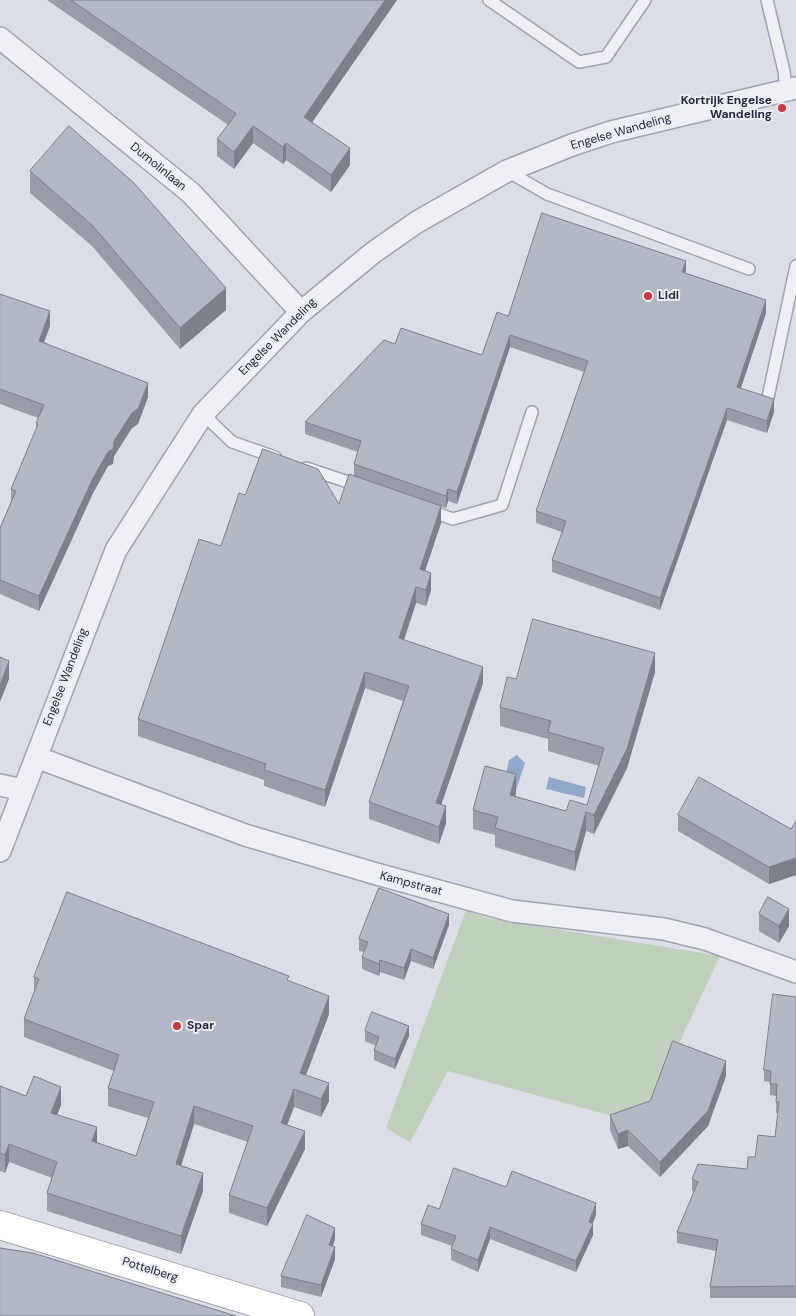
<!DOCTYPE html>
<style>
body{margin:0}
canvas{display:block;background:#dbdee7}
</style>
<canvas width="796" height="1316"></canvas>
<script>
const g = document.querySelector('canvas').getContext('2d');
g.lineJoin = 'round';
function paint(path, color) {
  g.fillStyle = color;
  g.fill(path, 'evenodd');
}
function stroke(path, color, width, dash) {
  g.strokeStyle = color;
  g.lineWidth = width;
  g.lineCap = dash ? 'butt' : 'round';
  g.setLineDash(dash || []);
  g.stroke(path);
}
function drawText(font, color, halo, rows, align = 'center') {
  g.font = font + ' "DM Sans",sans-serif';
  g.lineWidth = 4;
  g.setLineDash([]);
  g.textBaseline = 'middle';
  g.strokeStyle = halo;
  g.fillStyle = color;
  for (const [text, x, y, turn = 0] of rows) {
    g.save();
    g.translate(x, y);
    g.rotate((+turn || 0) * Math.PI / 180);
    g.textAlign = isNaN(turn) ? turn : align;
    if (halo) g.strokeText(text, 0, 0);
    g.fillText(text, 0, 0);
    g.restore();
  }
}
paint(new Path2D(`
 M466,910L488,918L720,956L673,1056L645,1125L448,1071L410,1142L386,1128Z`), '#bfd1bb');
paint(new Path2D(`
 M517,755L525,763L516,790L503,786L509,760Z
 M549,777L586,787L584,798L546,789Z`), '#92a8ca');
const service = new Path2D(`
 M489,0L579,62L606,57L645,0
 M767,0L784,71L786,90
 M507,171L547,194L749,269
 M767,402L796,266
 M203,414L232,442L275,457
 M306,468L360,486
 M427,510L453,519L502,505L532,412`);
const minor = new Path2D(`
 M0,38L191,193L301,312
 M36,757L245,835L373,873L512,911L664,929L705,939L796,972
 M0,785L23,790
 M0,851L116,550L203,414L301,312L374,252L417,222L507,171L572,145L611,132L796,88`);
const primary = new Path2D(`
 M0,1225L300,1316`);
stroke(service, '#a0a5b1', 14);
stroke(minor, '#a0a5b1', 24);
stroke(primary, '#99a1b3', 30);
stroke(service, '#eeeff5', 11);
stroke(minor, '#eeeff5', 21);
stroke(primary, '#fff', 28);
paint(new Path2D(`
 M47,0H397L312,122L350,165L331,192L286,160L283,164L253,143L234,169L217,156V139L228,125Z
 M30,171L226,310L180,349L92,246L30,193Z
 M686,274L766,313L741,388L774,412L767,433L727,420L660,610L552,572V560L562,532L536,523V511L584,372L510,347L457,504L448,501L446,508L441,507V523L425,571L431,590L426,606L416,603L404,640L483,683L441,805L446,823L439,844L369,819V802L403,701L365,688L325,807L264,786V780L138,736V719L245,495L339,504L354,476V464L358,452L305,434V422L395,344L482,355L508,316Z
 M0,294L50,326L44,342L148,397L138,424L132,428L114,456L113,464L108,466L93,493L39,611L0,594V528L11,502V489L36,430V423L38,418L0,404Z
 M655,672L627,768L594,834L586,831L575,871L495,847V835L473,829V810L516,793L515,796L566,811L587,805L599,766L548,751V739L500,726V707L516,679Z
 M678,815L791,829L796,821V875L769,884L678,831Z
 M759,914L789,926L779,943L759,931Z
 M449,925L433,969L411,961L404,980L380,972L379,976L362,969V957L364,952L359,951V939Z
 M34,977L289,981L329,1014L306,1075L329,1101L321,1117L294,1107L287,1125L305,1149L267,1226L229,1213V1195L248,1142L194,1124L181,1166L203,1191L181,1254L47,1211V1193L52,1178L9,1162L5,1173L0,1171V1086L26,1096L61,1105L57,1115L97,1143L136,1156L148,1118L108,1106V1088L114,1071L24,1037V1019L34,993Z
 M796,997V1298H710V1287L716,1251L677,1243V1232L694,1192L692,1191V1179L747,1169L755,1157L775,1137L778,1113H776V1096L770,1095V1082L764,1081V1070Z
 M365,1031L409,1036L395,1069L374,1060V1050L376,1046L365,1041Z
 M726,1076L708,1126L660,1177L628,1146L618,1149L610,1130V1115L650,1101Z
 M506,1187L596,1215L592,1224L593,1235L576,1272L490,1239L478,1272L451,1260V1249L452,1246L421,1235V1224L439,1209Z
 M335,1239L333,1246L335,1259L321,1297L281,1287V1276Z`), '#999da9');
paint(new Path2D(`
 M385,0H397L304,134V117Z
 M253,126V143L234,169V152Z
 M286,143V160L283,164V147Z
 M350,148V165L331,192V175Z
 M686,261V273L682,272Z
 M226,288V310L180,349V328Z
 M766,300V313L737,399V387Z
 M50,311V326L39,355V341Z
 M510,335V347L457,504V492Z
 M148,383V397L138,424L132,428L114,456L113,464L108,466L93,493L39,611V596L93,478Z
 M774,399V412L767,433V421Z
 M727,408V420L660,610V598Z
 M448,489V501L446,508V496Z
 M441,506V523L420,586V569Z
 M431,573V590L426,606V590Z
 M416,587V603L399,655V638Z
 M655,653V672L627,768L594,834V815Z
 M9,661V679L0,702V685Z
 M483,667V683L436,820V803Z
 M365,672V688L325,807V790Z
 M516,774V793L510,814V795Z
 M446,806V823L439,844V827Z
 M586,812V831L575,871V852Z
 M796,858V875L769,884V867Z
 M789,909V926L779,943V926Z
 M449,914V925L433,969V958Z
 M411,949V961L404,980V968Z
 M380,960V972L379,976V964Z
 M329,996V1014L300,1091V1073Z
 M409,1026V1036L395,1069V1059Z
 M726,1061V1076L708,1126L660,1177V1162Z
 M329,1083V1101L321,1117V1099Z
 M61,1087V1105L51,1131V1113Z
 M294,1089V1107L281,1141V1123Z
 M194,1106V1124L176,1182V1164Z
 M97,1127V1145L92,1141Z
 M628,1130V1146L618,1149V1134Z
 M305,1131V1149L267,1226V1208Z
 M9,1144V1162L5,1173V1155Z
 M203,1173V1191L181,1254V1236Z
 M596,1203V1215L590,1230L593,1224V1235L576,1272V1261Z
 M490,1227V1239L478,1272V1260Z
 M335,1228V1239L329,1256V1245Z
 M335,1247V1259L321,1297V1285Z`), '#7d8089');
const building = new Path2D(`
 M71,0H385L304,117L350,148L331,175L286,143L283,147L253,126L234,152L217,139L236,114Z
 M69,126L134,183L226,288L180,328L92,225L30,171Z
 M542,213L686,261L682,272L766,300L737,387L774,399L767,421L727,408L660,598L552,560L566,521L536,511L588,361L510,335L457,492L448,489L446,496L354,464L361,441L305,422L384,340L395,344L401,328L482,355L497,312L508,316Z
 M0,294L50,311L39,341L148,383L138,409L132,413L114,441L113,449L108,452L93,478L39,596L0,580V528L16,491L11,489L38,424L36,423L44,405L0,389Z
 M263,449L318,469L339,504L349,474L441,506L420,569L431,573L426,590L416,587L399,638L483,667L436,803L446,806L439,827L369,802L409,686L365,672L325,790L264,770L266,764L138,719L199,539L221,546L239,493L245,495Z
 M533,619L655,653L627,749L594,815L586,812L575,852L495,828L498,817L473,810L485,766L516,774L510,795L566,811L570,800L587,805L604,748L548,732L551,721L500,707L507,677L516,679Z
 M0,657L9,661L0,685Z
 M699,777L791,829L796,821V858L769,867L678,815Z
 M379,888L449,914L433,958L411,949L404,968L380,960L379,964L362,957L368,942L359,939Z
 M67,892L289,976L287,980L329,996L300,1073L329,1083L321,1099L294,1089L281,1123L305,1131L267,1208L229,1195L253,1126L194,1106L176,1164L203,1173L181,1236L47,1193L57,1162L9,1144L5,1155L0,1153V1086L26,1096L34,1076L61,1087L51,1113L97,1127L92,1141L136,1156L154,1102L108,1088L119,1055L24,1019L39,979L34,977Z
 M768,897L789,909L779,926L759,914Z
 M773,994L796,997V1286L710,1287L718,1240L677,1232L698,1182L692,1179L698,1164L747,1169L748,1157H755L758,1135L775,1137L779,1102H776L777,1084H770L771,1071L764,1070Z
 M372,1012L409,1026L395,1059L374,1050L379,1037L365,1031Z
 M673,1041L726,1061L708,1111L660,1162L628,1130L618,1134L610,1115L650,1101Z
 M454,1168L506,1187L512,1171L596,1203L589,1222L593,1224L576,1261L490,1227L478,1260L451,1249L456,1236L421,1224L428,1205L439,1209Z
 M307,1215L335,1228L329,1245L335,1247L321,1285L281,1276Z
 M0,1248L33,1253L236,1316H0Z`);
paint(building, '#b2b7c4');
stroke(building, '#7d8089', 1);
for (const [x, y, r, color] of [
 [782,108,5,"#d7353d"],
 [648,296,5,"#d7353d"],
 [177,1026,5,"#d7353d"]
]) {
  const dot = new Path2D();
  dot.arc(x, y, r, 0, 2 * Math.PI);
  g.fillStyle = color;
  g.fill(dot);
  stroke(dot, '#eaedf4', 2);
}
drawText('bold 12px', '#242b3d', '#eaedf4', [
 ["Kortrijk Engelse",772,101,"right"],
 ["Wandeling",772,115,"right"],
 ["Lidl",658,296],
 ["Spar",187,1026]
], 'left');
drawText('12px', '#242b3d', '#eaedf4', [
 ["Engelse Wandeling",621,132,-16],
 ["Dumolinlaan",158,167,39],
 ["Engelse Wandeling",278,337,-45],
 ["Engelse Wandeling",66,677,-69],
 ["Kampstraat",411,884,15],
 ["Pottelberg",150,1270,17]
]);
</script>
